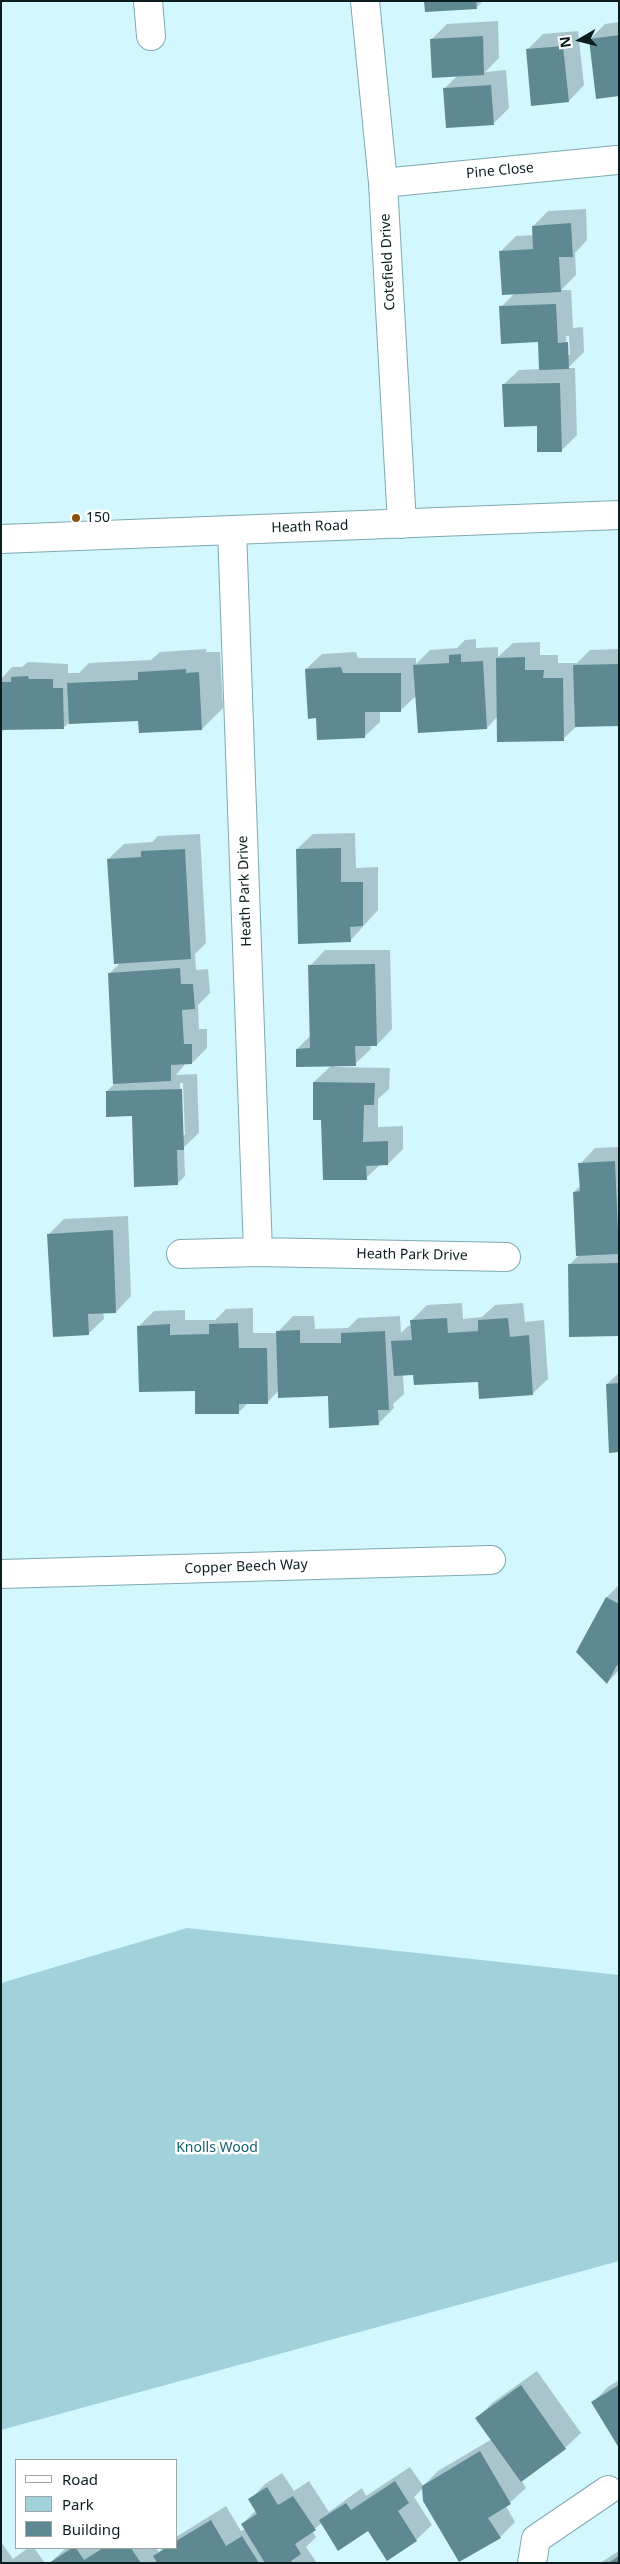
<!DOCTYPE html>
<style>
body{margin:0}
#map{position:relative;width:620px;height:2564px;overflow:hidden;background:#d3f7ff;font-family:"Noto Sans",sans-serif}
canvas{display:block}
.frame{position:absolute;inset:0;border:2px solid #0c1d20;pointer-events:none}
.legend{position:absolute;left:15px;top:2459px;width:162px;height:90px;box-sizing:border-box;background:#fff;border:1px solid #9ea5a6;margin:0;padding:6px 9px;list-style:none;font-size:15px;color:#0c1d20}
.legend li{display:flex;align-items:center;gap:10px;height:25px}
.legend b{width:25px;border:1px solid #9ea5a6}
.north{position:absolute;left:555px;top:15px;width:50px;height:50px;-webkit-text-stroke:4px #fff;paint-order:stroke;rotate:262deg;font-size:14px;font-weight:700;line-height:20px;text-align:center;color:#0c1d20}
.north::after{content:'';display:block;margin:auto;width:18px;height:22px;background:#0c1d20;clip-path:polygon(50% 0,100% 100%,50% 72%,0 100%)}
</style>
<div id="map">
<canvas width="620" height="2564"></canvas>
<div class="frame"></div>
<ul class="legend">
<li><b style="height:6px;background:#fff"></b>Road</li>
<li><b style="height:14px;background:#a1d1db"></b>Park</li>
<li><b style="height:14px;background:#5f8992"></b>Building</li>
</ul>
<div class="north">N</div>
</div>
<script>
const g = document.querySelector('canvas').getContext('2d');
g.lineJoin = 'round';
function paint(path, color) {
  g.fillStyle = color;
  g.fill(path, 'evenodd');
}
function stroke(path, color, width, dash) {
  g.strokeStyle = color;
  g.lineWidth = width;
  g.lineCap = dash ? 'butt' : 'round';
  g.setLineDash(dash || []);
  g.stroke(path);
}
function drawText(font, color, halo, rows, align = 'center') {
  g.font = font + ' "Noto Sans",sans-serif';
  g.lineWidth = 5;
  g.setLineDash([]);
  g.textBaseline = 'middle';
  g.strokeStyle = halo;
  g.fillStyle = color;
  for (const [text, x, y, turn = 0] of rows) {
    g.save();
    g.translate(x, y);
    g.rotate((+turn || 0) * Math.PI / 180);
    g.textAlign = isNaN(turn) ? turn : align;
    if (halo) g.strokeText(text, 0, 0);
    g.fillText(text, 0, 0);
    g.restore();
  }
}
paint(new Path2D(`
 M187,1928L619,1975V2261L1,2430V1983Z`), '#a1d1db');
paint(new Path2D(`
 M425,1H483L476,8Z
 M498,21L499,58L485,72L506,70L509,108L494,123L444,89L458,75L431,40L447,24Z
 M619,22V95L590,39L605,24Z
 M578,31L584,85L569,101L527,50L543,34Z
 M586,209L587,240L575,253L576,275L561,290H571L573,328L583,327L584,352L568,368H575L577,435L562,450L503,385L519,370L540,369V341L501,307L515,293L501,251L516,236L534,235L533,226L548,211ZM566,336H569L570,355H567Z
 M476,639V648L498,647V657L513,643L540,642V655H558V663H577L590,650L619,649V725L577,726L563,739L498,716L487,728L417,695L401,710H380V722L364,737L317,717L306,669L322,654L356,652L358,658H416V664L430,650L457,648L465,640Z
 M206,649V652H220L223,708L202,729L139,719L69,723L63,728L3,729L1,738V665L2,678L12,667H22L28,662L68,664V673H79L89,663L151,660L160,652Z
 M355,833L356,868L378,867V910L350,941L297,849L313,834Z
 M200,834L206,943L195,954L196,970L208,969L210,993L198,1005L199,1029H207V1048L192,1063H186L176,1075L197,1074L199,1133L184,1147L185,1176L177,1184L134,1114L107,1091L116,1082L109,974L121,962L108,859L124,844L152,842L158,836ZM180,1083H183L185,1135H182Z
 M325,950H390L392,1029L377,1045H370L371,1049L355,1064L335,1065V1067L390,1068L389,1089L378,1099V1127L403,1126V1149L388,1164H381L366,1178L322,1119L314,1082L332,1065L297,1049L311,1035L310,966Z
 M619,1147V1334L569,1265L580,1254L574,1192L581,1185L580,1164L595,1148Z
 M128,1216L131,1296L116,1312H103L104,1319L88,1334L48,1235L64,1219Z
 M462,1303L463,1319L482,1317L495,1305L523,1303L525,1322L544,1320L548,1379L532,1394L479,1380L403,1374L404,1394L393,1404L394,1408L378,1424L329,1395L279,1390L267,1403H248L238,1413L197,1390L139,1326L154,1311L185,1310V1320H215L226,1309L253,1308V1333H277L293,1316H314L315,1329L348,1328L358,1318L400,1316L401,1333L408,1326H412L411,1321L427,1305Z
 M619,1373V1451L607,1384Z
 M619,1585V1670L607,1683L577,1652L607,1597Z
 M537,2371L581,2433L565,2448L521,2480L526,2488L506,2506L515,2522L500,2537L423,2488L414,2497L432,2525L416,2540L322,2523L312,2531L316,2537L306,2547L317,2563H50L66,2548H156L159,2552L163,2548H176V2537L226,2506L241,2531L245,2529L242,2524L256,2510L250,2500L265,2484L282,2473L294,2491L309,2481L329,2512L362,2488L366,2496L410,2467L423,2486L438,2471L492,2439L477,2418L492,2403Z
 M619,2380V2446L593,2402L608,2387Z
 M1,2542L13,2559L28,2548H34L45,2563H1Z
 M619,2551V2563H600Z`), '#0003');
paint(new Path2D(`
 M424,1H476L477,9L425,12Z
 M619,35V96L596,99L589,39Z
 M483,36L484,75L432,78L430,39Z
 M563,46L569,102L531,106L526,49Z
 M491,85L494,125L446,128L443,88Z
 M571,223L573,257H559L561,292L502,295L499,251L533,249L532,226Z
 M556,304L558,343L568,342L569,369L539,370L538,342L501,344L499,306Z
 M560,383L562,452H537V426L504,427L502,384Z
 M461,654V662L483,661L487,729L418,733L413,665L449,663V655Z
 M525,657V670H544L543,678H563L564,741L497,742L496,658Z
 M619,664V726L575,727L573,665Z
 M341,667L343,673H401V712H365V738L317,740L316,718L308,719L305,669Z
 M186,669V673L199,672L202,730L139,733L138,721L69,724L67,683L138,680V672Z
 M28,676L29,679H53V688H63L64,729L1,730V682H11V677Z
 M341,848V882H363V926L350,927L351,942L298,944L296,849Z
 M185,849L191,959L114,964L107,859L141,857V851Z
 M375,964L377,1046H355L356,1066L296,1067V1049L310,1048L308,965Z
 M180,968L181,984H193L195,1009L182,1010L184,1044H192V1064L171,1065V1081L113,1084L108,973Z
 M313,1082L375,1083L374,1105H364L363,1142L388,1141V1165L366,1166L367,1180H323L321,1120H313Z
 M182,1089L184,1150H177L178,1185L134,1187L132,1116L106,1117V1091Z
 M615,1161L619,1254L576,1256L573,1192L580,1191L578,1163Z
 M113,1230L116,1313L88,1314L89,1335L53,1337L47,1234Z
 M619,1263V1336L569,1337L568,1264Z
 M447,1318L448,1333L478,1331V1320L508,1318L510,1337L529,1335L533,1395L479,1399L478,1382L414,1385L413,1375L394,1376L391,1341L412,1340L410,1320Z
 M238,1323L239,1348H267L268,1404H239V1414H195V1391L139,1392L137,1326L170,1324V1335L209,1334V1324Z
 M300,1330V1343H341V1333L385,1331L389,1410H378L379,1425L329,1428L328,1396L278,1398L276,1331Z
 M619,1383V1452L609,1453L606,1384Z
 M606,1597L619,1604V1666L617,1665L607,1684L576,1652Z
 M521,2385L566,2449L521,2482L475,2418Z
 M619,2385V2448L591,2402Z
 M480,2451L511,2504L488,2518L501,2538L459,2562L423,2501L422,2486Z
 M395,2481L409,2503L398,2511L417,2541L387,2561L368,2531L338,2551L319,2520L346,2503L351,2510Z
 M267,2487L278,2505L293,2496L316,2530L295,2544L301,2554L291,2561L292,2563H265L241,2524L257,2514L248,2499Z
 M211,2520L226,2546L242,2536L259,2563H157L153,2556L166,2548H176V2541Z
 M72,2548H76L84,2560L103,2548H131L141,2563H49Z
 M619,2556V2563H608Z`), '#5f8992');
const minor = new Path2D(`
 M148,1L151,36
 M365,1L383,183L402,524
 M383,183L617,160
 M232,530L258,1252L506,1257
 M1,539L619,515
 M181,1254L258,1252
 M1,1574L491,1560
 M532,2563L536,2539L608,2490`);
stroke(minor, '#7ea9b2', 30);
stroke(minor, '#fff', 28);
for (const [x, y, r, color] of [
 [76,518,5,"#8b500b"]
]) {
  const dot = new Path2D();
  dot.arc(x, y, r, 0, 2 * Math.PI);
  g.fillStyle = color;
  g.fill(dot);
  stroke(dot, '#fff', 2);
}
drawText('14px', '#0c1d20', '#fff', [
 ["Pine Close",500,171,-5],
 ["Cotefield Drive",388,262,-93],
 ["Heath Road",310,527,-2],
 ["Heath Park Drive",245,891,-92],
 ["Heath Park Drive",412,1255,1],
 ["Copper Beech Way",246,1567,-2]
]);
drawText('14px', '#0c1d20', '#fff', [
 ["150",86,518]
], 'left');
drawText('14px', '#13606e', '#fff', [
 ["Knolls Wood",217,2148]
]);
</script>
